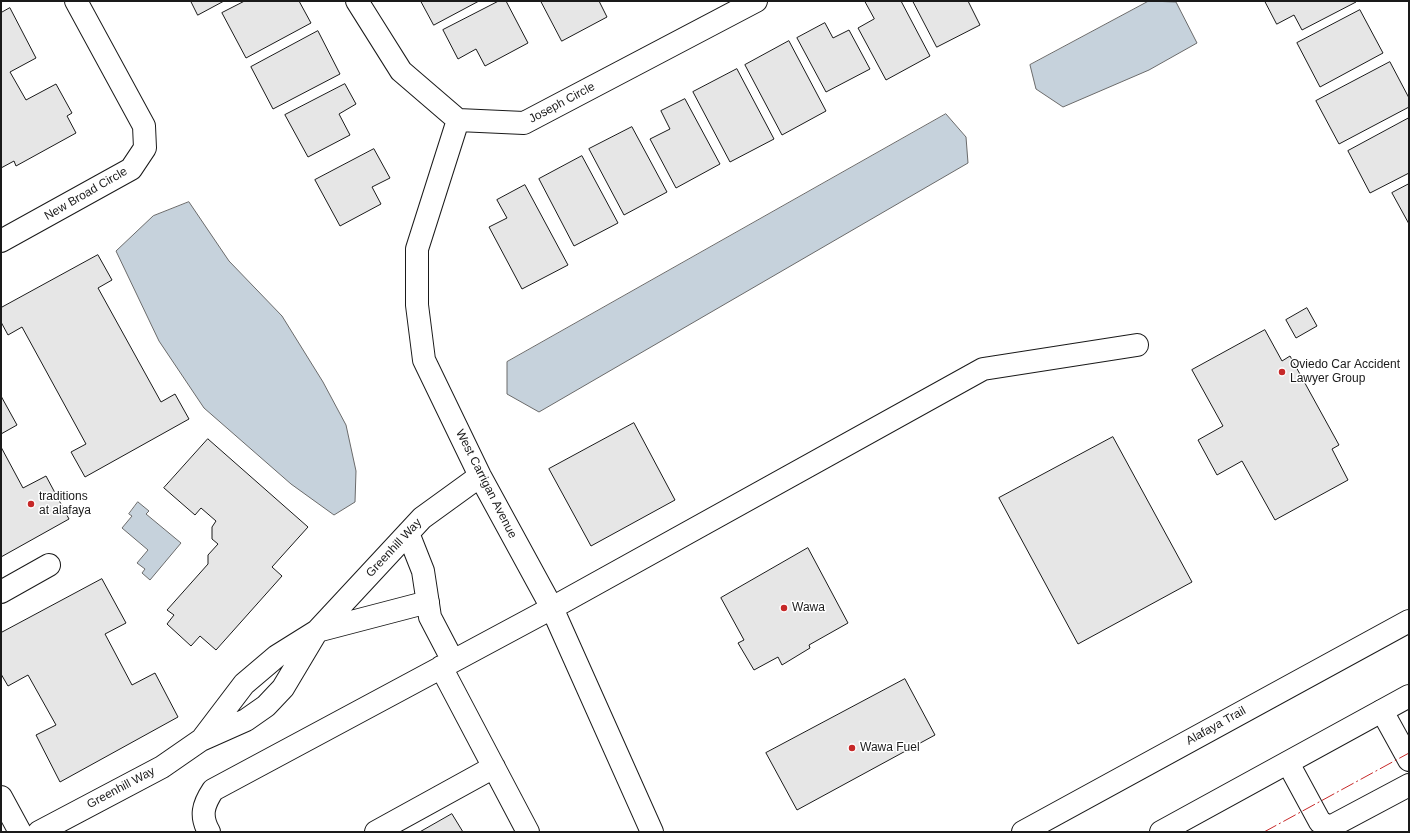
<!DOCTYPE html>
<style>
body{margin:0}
#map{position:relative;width:1410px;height:833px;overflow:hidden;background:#fff;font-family:Arial,sans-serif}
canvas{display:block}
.frame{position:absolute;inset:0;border:2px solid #1a1a1a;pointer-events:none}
</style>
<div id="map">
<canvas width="1410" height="833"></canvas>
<div class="frame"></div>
</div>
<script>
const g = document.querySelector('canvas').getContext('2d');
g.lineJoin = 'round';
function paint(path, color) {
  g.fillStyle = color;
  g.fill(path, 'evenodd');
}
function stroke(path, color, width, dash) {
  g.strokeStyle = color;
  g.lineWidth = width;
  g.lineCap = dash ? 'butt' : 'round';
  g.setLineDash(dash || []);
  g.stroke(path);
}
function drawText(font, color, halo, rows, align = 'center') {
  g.font = font + ' Arial,sans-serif';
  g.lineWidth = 3;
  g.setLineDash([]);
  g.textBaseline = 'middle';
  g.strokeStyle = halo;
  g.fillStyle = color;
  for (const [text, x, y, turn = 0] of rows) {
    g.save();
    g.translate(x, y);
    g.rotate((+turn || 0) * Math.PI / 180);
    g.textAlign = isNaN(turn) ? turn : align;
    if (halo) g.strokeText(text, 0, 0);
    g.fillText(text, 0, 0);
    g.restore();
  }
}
const water = new Path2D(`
 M1149,1L1176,2L1197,43L1149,70L1063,107L1036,89L1030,65Z
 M946,114L966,137L968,163L539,412L507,394V362Z
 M189,202L229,261L282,316L323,382L346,425L356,471L355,502L334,515L291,484L204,408L159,341L116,251L153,216Z
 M138,502L149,511L146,514L181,543L150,580L142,573L145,569L137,563L148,550L122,528L132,516L129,514Z`);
paint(water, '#c6d2dc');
stroke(water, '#6a6a6a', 1);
const building = new Path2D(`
 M191,1H224L198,15Z
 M245,1H299L311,23L246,58L222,13Z
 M421,1H479L434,25Z
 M499,1H506L528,43L485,66L476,49L458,59L443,30Z
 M541,1H599L607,17L562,41Z
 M865,1H901L930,56L886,80L858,28L874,19Z
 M913,1H968L980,25L937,47Z
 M1265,1H1355L1356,2L1302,30L1294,15L1277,24Z
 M10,8L36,58L10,72L26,100L56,84L72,113L67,116L76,133L16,166L14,161L1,168V13Z
 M1360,10L1383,53L1320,87L1297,43Z
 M825,23L833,38L849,30L870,69L826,92L797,38Z
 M318,31L340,74L273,109L251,67Z
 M789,41L826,111L782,135L745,65Z
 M1390,62L1409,98V107L1339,144L1316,101Z
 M737,69L774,139L730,162L693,92Z
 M345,84L356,104L339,114L350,135L308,157L285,115Z
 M685,99L720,164L676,188L650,139L670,129L661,111Z
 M1409,118V173L1370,193L1348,151Z
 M632,127L667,192L624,215L589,149Z
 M374,149L390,178L372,187L381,204L340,226L315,180Z
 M582,156L618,223L574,246L539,179Z
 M1409,184V224L1392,193Z
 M525,185L568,265L522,289L489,227L507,218L497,200Z
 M98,255L112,280L98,288L161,402L175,394L189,419L85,477L71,452L86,444L22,327L8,335L1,322V308Z
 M1307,308L1317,326L1296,338L1286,320Z
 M1265,330L1282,361L1290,356L1339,445L1332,449L1348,480L1275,520L1242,461L1217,475L1198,440L1223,426L1192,370Z
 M1,396L17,425L1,434Z
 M634,423L675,500L591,546L549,469Z
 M1113,437L1192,582L1078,644L999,498Z
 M208,439L308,527L272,567L282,576L216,650L200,636L191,646L167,624L174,615L167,610L208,564V555L218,544L212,539V527L216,521L201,508L195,515L164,488Z
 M1,447L23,488L46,476L69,519L1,557Z
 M808,548L848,623L809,645L810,648L782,665L778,657L754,670L738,643L744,640L721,598Z
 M102,579L126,623L105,634L132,685L155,673L178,717L60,782L36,735L56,725L28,675L8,686L1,674V633Z
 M905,679L935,735L797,810L766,753Z
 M452,814L463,832H420Z`);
paint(building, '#e6e6e6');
stroke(building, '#1a1a1a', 1);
const minor = new Path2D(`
 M357,1L401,71L458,120L524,123L756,1
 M458,120L417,249V305L424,360L480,476L552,608L652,832
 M1,241L131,169L145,148L144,126L76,1
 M408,533L423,571L430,617L453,661
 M1,592L49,565
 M441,667L528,832
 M1382,711L1409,760
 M203,738L244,684L277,656L317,631L428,602
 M1288,763L1320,822L1328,826H1332L1409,785
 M1,797L20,832
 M39,832L162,767L201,740L246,720L266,706L283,688L317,631L422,518L480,476
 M209,832C200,816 203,805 213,790L552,608L983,369L1137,345
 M376,832L494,767`);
const major = new Path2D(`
 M1023,832L1409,621
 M1161,832L1409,696`);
stroke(minor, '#1a1a1a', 24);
stroke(major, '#1a1a1a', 24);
stroke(minor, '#fff', 22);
stroke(major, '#fff', 22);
stroke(new Path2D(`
 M1264,832L1409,753`), '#c62828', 1, [14, 3, 2, 3]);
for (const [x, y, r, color] of [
 [1282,372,4,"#c62828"],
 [31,504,4,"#c62828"],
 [784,608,4,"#c62828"],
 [852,748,4,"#c62828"]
]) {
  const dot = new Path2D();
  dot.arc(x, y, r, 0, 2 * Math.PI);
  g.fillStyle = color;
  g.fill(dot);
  stroke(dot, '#fff', 1.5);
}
drawText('12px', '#1a1a1a', '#fff', [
 ["Joseph Circle",562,103,-28],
 ["New Broad Circle",86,194,-30],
 ["West Carrigan Avenue",486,484,63],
 ["Greenhill Way",394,548,-47],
 ["Alafaya Trail",1216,726,-29],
 ["Greenhill Way",121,788,-28]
]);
drawText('12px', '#1a1a1a', '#fff', [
 ["Oviedo Car Accident",1290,365],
 ["Lawyer Group",1290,379],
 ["traditions",39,497],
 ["at alafaya",39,511],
 ["Wawa",792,608],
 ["Wawa Fuel",860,748]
], 'left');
</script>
